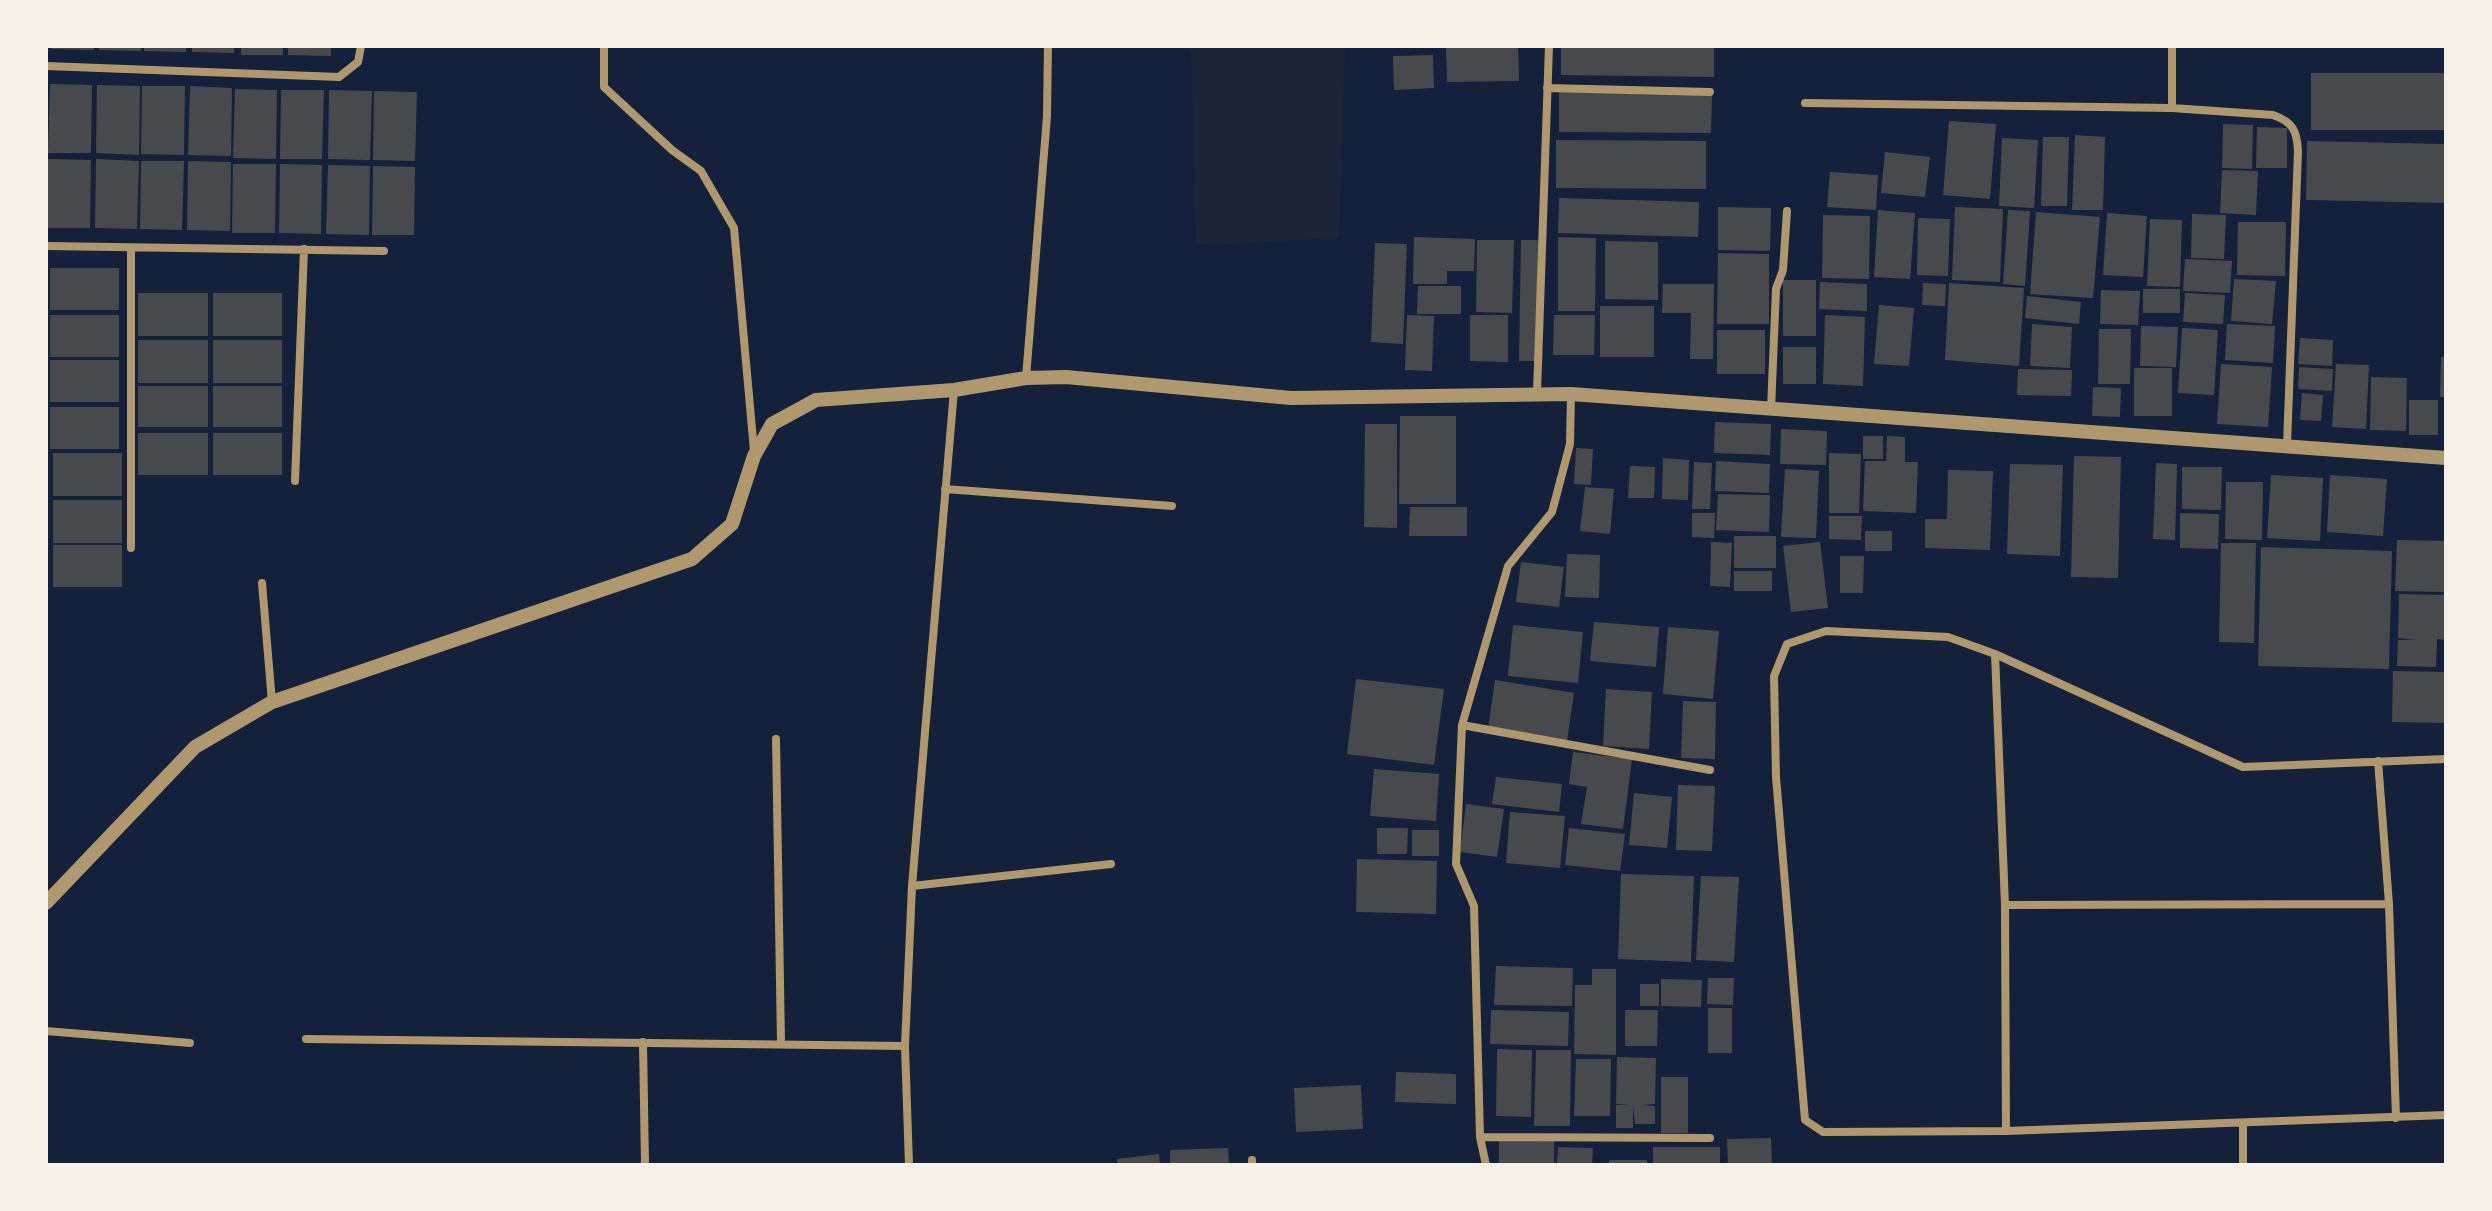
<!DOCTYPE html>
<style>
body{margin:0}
#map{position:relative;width:2492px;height:1211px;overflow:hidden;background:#14213d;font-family:Montserrat,sans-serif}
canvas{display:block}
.frame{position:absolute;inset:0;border:48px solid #f6f1e7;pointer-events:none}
</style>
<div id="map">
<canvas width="2492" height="1211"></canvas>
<div class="frame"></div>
</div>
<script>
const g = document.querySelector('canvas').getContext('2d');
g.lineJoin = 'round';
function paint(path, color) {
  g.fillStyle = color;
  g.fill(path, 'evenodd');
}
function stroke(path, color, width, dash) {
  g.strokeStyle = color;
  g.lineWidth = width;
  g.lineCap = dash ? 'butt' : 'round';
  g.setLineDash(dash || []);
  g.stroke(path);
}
paint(new Path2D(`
 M1151,46H1345L1339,238L1196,245L1191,49Z`), '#1d2539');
paint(new Path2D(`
 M52,46H94V50L51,49Z
 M99,46H141V51L99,50Z
 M144,46H186V52L144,51Z
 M192,46H234V53L192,52Z
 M241,46H283V55H241Z
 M288,46H331V56L288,55Z
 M1518,46L1519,81L1447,82L1446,47Z
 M1561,46H1714V77L1561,75Z
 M1433,55L1434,88L1394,90L1393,56Z
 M2311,73H2446V130H2311Z
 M50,84L92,85L91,153H48Z
 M97,85L140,86L139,155L96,153Z
 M142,86H185L184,155L141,154Z
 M190,86L232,88L231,156L188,155Z
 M235,89L277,90L276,159L233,158Z
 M281,90H324L322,159H280Z
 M329,90L372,91L370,160L328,159Z
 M1559,90L1712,92L1711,133L1559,132Z
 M374,91L417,92L415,161L373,160Z
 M1949,121L1996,124L1990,199L1943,195Z
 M2223,124L2253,125L2252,169L2222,168Z
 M2257,127L2287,128V168H2256Z
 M2075,135L2105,137L2103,210H2072Z
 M2043,137H2069L2067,206H2041Z
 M2002,138L2038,140L2034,208L1999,206Z
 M1556,140L1706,141V189L1556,188Z
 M2307,141L2446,144V203L2306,200Z
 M1885,152L1930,157L1925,197L1881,193Z
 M48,159L91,160L90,228H47Z
 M96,159L139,161L137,229L95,228Z
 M141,161H184L182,230L140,229Z
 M188,161L231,162L230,231L187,230Z
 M233,164H276L275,233H232Z
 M280,164L322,165L321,234L279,233Z
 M328,165L370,166L369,235L326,234Z
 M373,166L415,167L414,235H372Z
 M2222,170L2258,171L2256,215L2220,213Z
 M1830,172L1878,175L1876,210L1827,207Z
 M1559,198L1699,202L1698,237L1558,233Z
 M1718,207L1771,208L1770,251L1718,250Z
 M1955,207L2003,209L2000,282L1952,280Z
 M1878,210L1915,213L1910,279L1874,277Z
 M2008,210L2030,211L2025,286L2003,284Z
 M2036,212L2100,217L2093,298L2030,294Z
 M2107,213L2147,216L2143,277L2103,275Z
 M2192,214L2226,215L2224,259L2191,258Z
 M1823,215L1870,216L1869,279L1822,278Z
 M1918,218L1950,219L1948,276L1917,275Z
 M2150,219L2182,220L2180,287L2147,286Z
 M2238,222H2286L2285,276L2237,275Z
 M1414,237L1475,239L1474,271H1447V284H1413Z
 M1558,237L1596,238L1595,311H1558Z
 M1477,240H1514L1512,313L1476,312Z
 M1521,240H1538L1536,361H1519Z
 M1605,241L1658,242V300L1605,299Z
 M1375,243L1407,244L1403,344L1371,342Z
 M1718,253L1769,254V324H1717Z
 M2185,259L2232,261L2230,293L2183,291Z
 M50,268H119V310H50Z
 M2234,279L2276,281L2272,324L2231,321Z
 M1783,280H1816V336H1783Z
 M1820,282L1867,284V311L1819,309Z
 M1923,283L1946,284L1945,306L1922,305Z
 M1949,283L2024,288L2019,366L1945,360Z
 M1663,284H1714L1713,359H1690L1691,313H1662Z
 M1418,286H1461V314H1417Z
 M2143,289H2180V313H2143Z
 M2101,290L2140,291L2138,325L2100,324Z
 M138,293H208V336H138Z
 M213,293H282V336H213Z
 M2185,293L2225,295L2223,324L2183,322Z
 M2027,296L2081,302L2079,324L2025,318Z
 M1879,305L1914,308L1909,366L1874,364Z
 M1600,306H1654V357H1600Z
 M50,315H119V357H50Z
 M1407,315L1434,316L1432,371L1405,370Z
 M1470,315H1508V362L1470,361Z
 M1554,315H1595L1594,355H1553Z
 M1825,315L1865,317L1863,386L1823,384Z
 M2032,324L2072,327L2070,368L2030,366Z
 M2227,324L2275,326L2273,363L2225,360Z
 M2141,326L2178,327L2176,367L2140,366Z
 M2182,328L2218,330L2214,395L2178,393Z
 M2099,329H2131L2130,384H2098Z
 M1717,330H1765V374H1717Z
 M2300,338L2333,340L2332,366L2298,364Z
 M138,340H208V383H138Z
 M213,340H282V383H213Z
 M1783,347H1816V384H1783Z
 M2441,357H2446V397H2440Z
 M50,360H119V402H50Z
 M2221,364L2272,367L2268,427L2217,424Z
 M2336,364L2369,365L2366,429L2332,427Z
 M2299,367L2333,369L2332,391L2298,389Z
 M2134,368H2172V416H2134Z
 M2018,369L2072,370L2071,396L2017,395Z
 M2371,377L2407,378L2406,431L2370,430Z
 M138,386H208V427H138Z
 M213,386H282V427H213Z
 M2093,387L2121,388L2120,417L2092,416Z
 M2302,393L2323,395L2321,421L2300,420Z
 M2409,400H2438V435H2409Z
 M50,407H119V449H50Z
 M1400,416H1456V504H1399Z
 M1715,422L1771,424L1770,455L1714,453Z
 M1365,424H1397V528L1364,527Z
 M1781,429L1827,431L1826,465L1780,464Z
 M138,433H208V475H138Z
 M213,433H282V475H213Z
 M1863,436H1883V459H1863Z
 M1887,436L1905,437V462H1918L1916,513L1863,511L1865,461H1886Z
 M1576,448L1593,449L1591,485L1574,484Z
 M53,453H122V496H53Z
 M1829,453L1861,454L1859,513H1829Z
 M2074,456L2121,457L2118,578L2071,577Z
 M1663,458L1689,460L1688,500L1662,499Z
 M1716,461L1770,464L1769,493L1715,491Z
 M1694,462L1712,463L1710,509H1692Z
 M2156,463L2177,464L2175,540L2153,539Z
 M2010,464L2063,465L2060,556L2007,554Z
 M1630,466L1655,467L1654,498H1628Z
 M2182,467H2222L2221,510L2182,509Z
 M1785,469L1819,471L1816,538L1781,537Z
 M1948,470L1993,471L1990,550L1925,548V519H1947Z
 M2271,475L2323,478L2320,541L2267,538Z
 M2330,475L2387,479L2383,536L2327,532Z
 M2226,482H2263L2262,540L2225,539Z
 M1585,487L1614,489L1610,534L1580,531Z
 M1718,494L1770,495L1769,532L1716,530Z
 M53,500H122V543H53Z
 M1410,507H1467V536H1409Z
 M1692,513H1715L1714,538L1692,537Z
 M2180,513L2219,514L2218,549L2180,548Z
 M1829,516H1862L1861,540L1829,539Z
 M1865,531H1892V551H1865Z
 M1734,536H1776V568H1734Z
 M2397,540L2446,541V592L2395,591Z
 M1711,542L1732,543L1730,587L1710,586Z
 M1820,542L1828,608L1791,612L1783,546Z
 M2221,543H2256L2254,643L2219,642Z
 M53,545H122V587H53Z
 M2261,547L2392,551L2389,669L2258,666Z
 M1567,554L1600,555L1599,598L1565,597Z
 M1840,556H1864L1863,593H1840Z
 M1521,562L1564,567L1559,607L1516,602Z
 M1734,571H1772V591H1734Z
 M2399,594L2446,595V640L2437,639L2436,667L2397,666L2398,640H2416L2398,638Z
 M1594,622L1659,627L1656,667L1590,661Z
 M1513,625L1583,632L1578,683L1508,676Z
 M1668,627L1719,631L1713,699L1663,694Z
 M2393,671L2446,672V723L2392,722Z
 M1356,679L1444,689L1434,765L1347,754Z
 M1495,680L1574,693L1567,741L1488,729Z
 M1606,689L1652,692L1649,749L1603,746Z
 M1683,701L1716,702L1715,759L1681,758Z
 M1573,752L1632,759L1623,829L1581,824L1587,787L1569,784Z
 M1374,769L1439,774L1436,821L1370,816Z
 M1496,777L1562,784L1559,812L1492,804Z
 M1678,785L1715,786L1712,851L1676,850Z
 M1634,793L1672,797L1667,848L1629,845Z
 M1466,804L1504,809L1497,857L1460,852Z
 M1510,812L1565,816L1560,868L1506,863Z
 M1377,828H1408L1407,854H1377Z
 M1569,828L1625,834L1620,871L1565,865Z
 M1412,830H1439V856H1412Z
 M1357,859L1437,861L1436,914L1356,912Z
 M1621,874L1694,876L1691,962L1618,959Z
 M1701,876L1739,877L1734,962L1696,960Z
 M1496,966L1573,968L1572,1006L1494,1005Z
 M1592,969H1616V1055L1574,1054L1575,985H1592Z
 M1708,978H1734L1733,1005L1707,1004Z
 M1661,979L1702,980L1701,1007L1661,1006Z
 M1640,984H1659V1006H1640Z
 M1708,1008H1732V1053H1708Z
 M1491,1010L1569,1012L1568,1046L1490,1044Z
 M1625,1010H1658L1657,1046H1625Z
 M1497,1049L1532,1050L1531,1117L1496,1116Z
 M1536,1050H1571L1570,1126H1534Z
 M1617,1057L1656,1058L1655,1104L1641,1105L1655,1106V1124H1635L1633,1104V1128H1616V1105H1630L1616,1104Z
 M1576,1059H1611L1610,1116H1574Z
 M1396,1072L1456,1074V1104L1395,1102Z
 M1661,1077H1688V1133H1661Z
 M1361,1085L1363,1129L1296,1132L1294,1088Z
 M1771,1138L1772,1165H1728L1727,1139Z
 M1499,1139H1554V1165H1499Z
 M1558,1147L1593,1148L1592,1165H1557Z
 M1653,1147H1720V1165H1653Z
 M1228,1148L1229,1165H1170V1150Z
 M1159,1154L1160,1165H1118L1117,1159Z
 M1609,1160H1647V1165H1609Z`), '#48494c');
stroke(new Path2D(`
 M604,46V87L672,150L701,171L734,228L754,451
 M2172,46V108
 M46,66L339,77L358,62L361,46
 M1547,88L1710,92
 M1805,103L2172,108L2273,115C2293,122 2297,131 2298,151L2287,445
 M46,246L384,251
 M1026,378L1047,116L1048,46
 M1537,393L1549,46
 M1771,409L1776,289L1783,270L1787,211
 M295,481L304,249
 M945,489L1172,506
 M131,548V249
 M262,583L272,702
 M1995,654L2005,905L2006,1131
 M1462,725L1710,770
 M776,739L781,1043
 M2446,759L2243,767L1995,654L1948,637L1826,631L1787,644L1774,676L1776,777L1805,1120L1823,1132L2006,1131L2446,1115
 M2378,761L2389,904L2396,1118
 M912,886L1111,864
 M2005,905L2389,904
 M46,1031L190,1043
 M306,1039L905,1046
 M643,1042L645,1165
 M1480,1137L1710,1138
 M1252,1160V1165
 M909,1165L905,1046L912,886L954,390
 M1486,1165L1480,1137L1474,906L1456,864L1462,725L1508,566L1552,512L1570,444L1571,394
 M2243,1165V1124`), '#b1986c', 8);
stroke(new Path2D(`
 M46,903L195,747L272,702L692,559L732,524L754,456L772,424L816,400L954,390L1026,378L1066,377L1291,398L1571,394L2446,458`), '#b1986c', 14);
</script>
